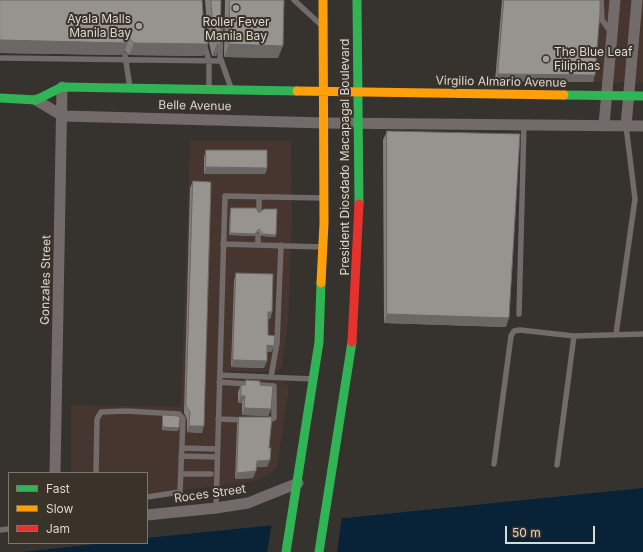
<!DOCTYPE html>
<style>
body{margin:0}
#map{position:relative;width:643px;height:552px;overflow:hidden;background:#36322e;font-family:Inter,sans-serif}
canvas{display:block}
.legend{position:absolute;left:8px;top:472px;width:140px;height:72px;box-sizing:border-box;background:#3a332a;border:1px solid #7b756d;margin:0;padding:5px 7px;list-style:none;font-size:12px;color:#dcd8d2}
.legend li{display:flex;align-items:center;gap:8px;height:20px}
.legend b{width:20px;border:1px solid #7b756d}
.scale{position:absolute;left:505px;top:526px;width:90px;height:18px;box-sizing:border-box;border:2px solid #dcd8d2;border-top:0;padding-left:5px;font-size:12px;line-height:14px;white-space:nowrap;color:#dcd8d2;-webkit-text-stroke:3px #3a332a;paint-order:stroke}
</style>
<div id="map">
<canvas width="643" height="552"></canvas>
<ul class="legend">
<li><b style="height:5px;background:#30b455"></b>Fast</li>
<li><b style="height:5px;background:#ff9f0a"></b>Slow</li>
<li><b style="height:5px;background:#e5322d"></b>Jam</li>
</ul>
<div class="scale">50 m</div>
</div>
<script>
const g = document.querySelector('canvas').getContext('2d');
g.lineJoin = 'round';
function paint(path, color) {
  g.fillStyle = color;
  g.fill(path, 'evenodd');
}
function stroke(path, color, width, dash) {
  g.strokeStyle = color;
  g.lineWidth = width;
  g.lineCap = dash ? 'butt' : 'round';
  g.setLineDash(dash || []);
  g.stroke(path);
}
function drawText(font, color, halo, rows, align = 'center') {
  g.font = font + ' Inter,sans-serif';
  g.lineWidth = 4;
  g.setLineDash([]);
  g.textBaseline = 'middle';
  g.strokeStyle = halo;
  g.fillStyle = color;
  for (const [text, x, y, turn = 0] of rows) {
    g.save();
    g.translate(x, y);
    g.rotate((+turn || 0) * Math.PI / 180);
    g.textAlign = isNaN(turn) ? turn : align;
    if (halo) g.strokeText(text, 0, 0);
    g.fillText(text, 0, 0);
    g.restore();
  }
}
paint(new Path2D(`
 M599,0H643V83L593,82Z
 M190,141H291L292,221L288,321L282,367L276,372L225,371V378L282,380L289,387L277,467L270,474L255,481L221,486L147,494V473H71V405L181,407Z`), '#47362f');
paint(new Path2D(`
 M643,488V552H24L105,543H147V538Z`), '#082238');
paint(new Path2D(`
 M342,516L337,552H267L272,522Z`), '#36322e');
stroke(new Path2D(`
 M294,0L320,24
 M601,0L602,20L611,32
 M221,20L220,57L231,88
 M204,44L209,61V89
 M125,55L130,88
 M0,58L221,61
 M259,211V197
 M223,244L322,247
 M258,245V236
 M519,314L524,124
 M616,334L635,199L626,126
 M220,375L312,379
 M271,377L277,343L281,245
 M219,382L274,386V418L270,420H264
 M218,419L246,420
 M182,448L217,449
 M181,456L217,457
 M494,464L511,336L514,331L520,330L574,336L643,334
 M557,465L574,336
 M96,473L97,419L101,412L126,411L179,414L183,419L180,492L147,497
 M181,474H211
 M216,508L225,196L323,198
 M0,530L9,529`), '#736b6a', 5.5);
stroke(new Path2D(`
 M36,100L63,116L325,123L643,126
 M604,125L615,0
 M626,126L637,0
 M55,473L62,87
 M147,515L216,508L248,503L298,483`), '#736b6a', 11);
stroke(new Path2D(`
 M357,0L359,204
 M564,95L643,96
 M0,98L36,100L62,87L297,91
 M286,552L319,342L321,283
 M319,552L352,342`), '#30b455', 9);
stroke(new Path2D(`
 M297,91L564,95
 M321,283L324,223L323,0`), '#ff9f0a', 9);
stroke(new Path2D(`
 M352,342L359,204`), '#e5322d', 9);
paint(new Path2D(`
 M205,0H221L220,44L216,56H212L208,38Z
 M225,0H284L278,58L224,57Z
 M502,0H600L593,82L495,81Z
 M204,27L208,44L203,56L129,55L125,51L121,55L0,53Z
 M387,131L506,327L384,323L383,140Z
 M206,150L267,168L265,174H204V157Z
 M193,181L202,433L187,432V419L184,413L190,188Z
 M231,208L276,235L275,237L262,236L258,232L254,236L229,235L230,210Z
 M236,273L272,312L270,319H268V335L274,346L271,352H267L264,368L231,367L234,280Z
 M246,380L260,385L271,409L268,416L242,415V403H238V392L241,385H244Z
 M163,415L178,431L162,430V417Z
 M239,417L269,448L267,467H256L253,478L235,479L237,424Z`), '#827e7b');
paint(new Path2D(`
 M129,38L125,51L121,55L0,53V40Z
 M134,43L208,44L203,56L129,55Z
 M217,44H220L216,56H212Z
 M229,44L283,46L278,58L224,57Z
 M498,74L595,75L593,82L495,81Z
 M206,167L267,168L265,174H204Z
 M259,229L258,232L254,236L229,235L230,233Z
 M263,234L276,235L275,237L262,236Z
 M268,312H272L270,319H266Z
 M387,314L509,318L506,327L384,323Z
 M267,345L274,346L271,352H265Z
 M233,360L267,361L264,368L231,367Z
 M241,396H245L242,403H238Z
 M244,408L271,409L268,416L242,415Z
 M189,426H204L202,433L187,432Z
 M163,427L179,428L178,431L162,430Z
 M270,460L267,467H254L257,461Z
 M256,471L253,478L235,479L237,473Z`), '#6a6764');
const building = new Path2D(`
 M0,0H202L204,27L208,44L134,43L129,38L125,43L0,40Z
 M211,0H221L220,44H217L213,26Z
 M230,0H284L283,46L229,44Z
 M504,0H600V12L595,75L498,74Z
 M387,131L520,134L509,318L387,314Z
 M206,150H267V168L206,167Z
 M193,181L211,182L204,426H189L190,412L186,406Z
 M231,208H256L259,213L264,209H277L276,235L263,234L259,229L255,234L230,233Z
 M236,273L273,274L272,312H268V335L275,336L274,346L267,345V361L233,360Z
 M246,380L260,381V385L273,386L271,409L244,408L245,396H241V385H245Z
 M163,415L178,416L180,418L179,428L163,427Z
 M239,417H272L269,448H271L270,460L257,461L256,471L237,473Z`);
paint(building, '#97938f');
stroke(building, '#6a6764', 1);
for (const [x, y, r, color] of [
 [236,8,4,"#a29e99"],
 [139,26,4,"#a29e99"],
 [546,59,4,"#a29e99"]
]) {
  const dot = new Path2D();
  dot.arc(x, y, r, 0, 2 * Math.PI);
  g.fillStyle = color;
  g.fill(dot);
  stroke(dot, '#3a332a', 1.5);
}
drawText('12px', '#dcd8d2', '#3a332a', [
 ["Ayala Malls",131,19],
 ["Manila Bay",131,33],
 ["Roller Fever",236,22,"center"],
 ["Manila Bay",236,36,"center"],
 ["The Blue Leaf",554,52,"left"],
 ["Filipinas",554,66,"left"]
], 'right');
drawText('12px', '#dcd8d2', '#3a332a', [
 ["Virgilio Almario Avenue",501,82,1],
 ["Belle Avenue",195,106,1],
 ["President Diosdado Macapagal Boulevard",345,157,-90],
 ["Gonzales Street",46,280,-89],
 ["Roces Street",210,494,-8]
]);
</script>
